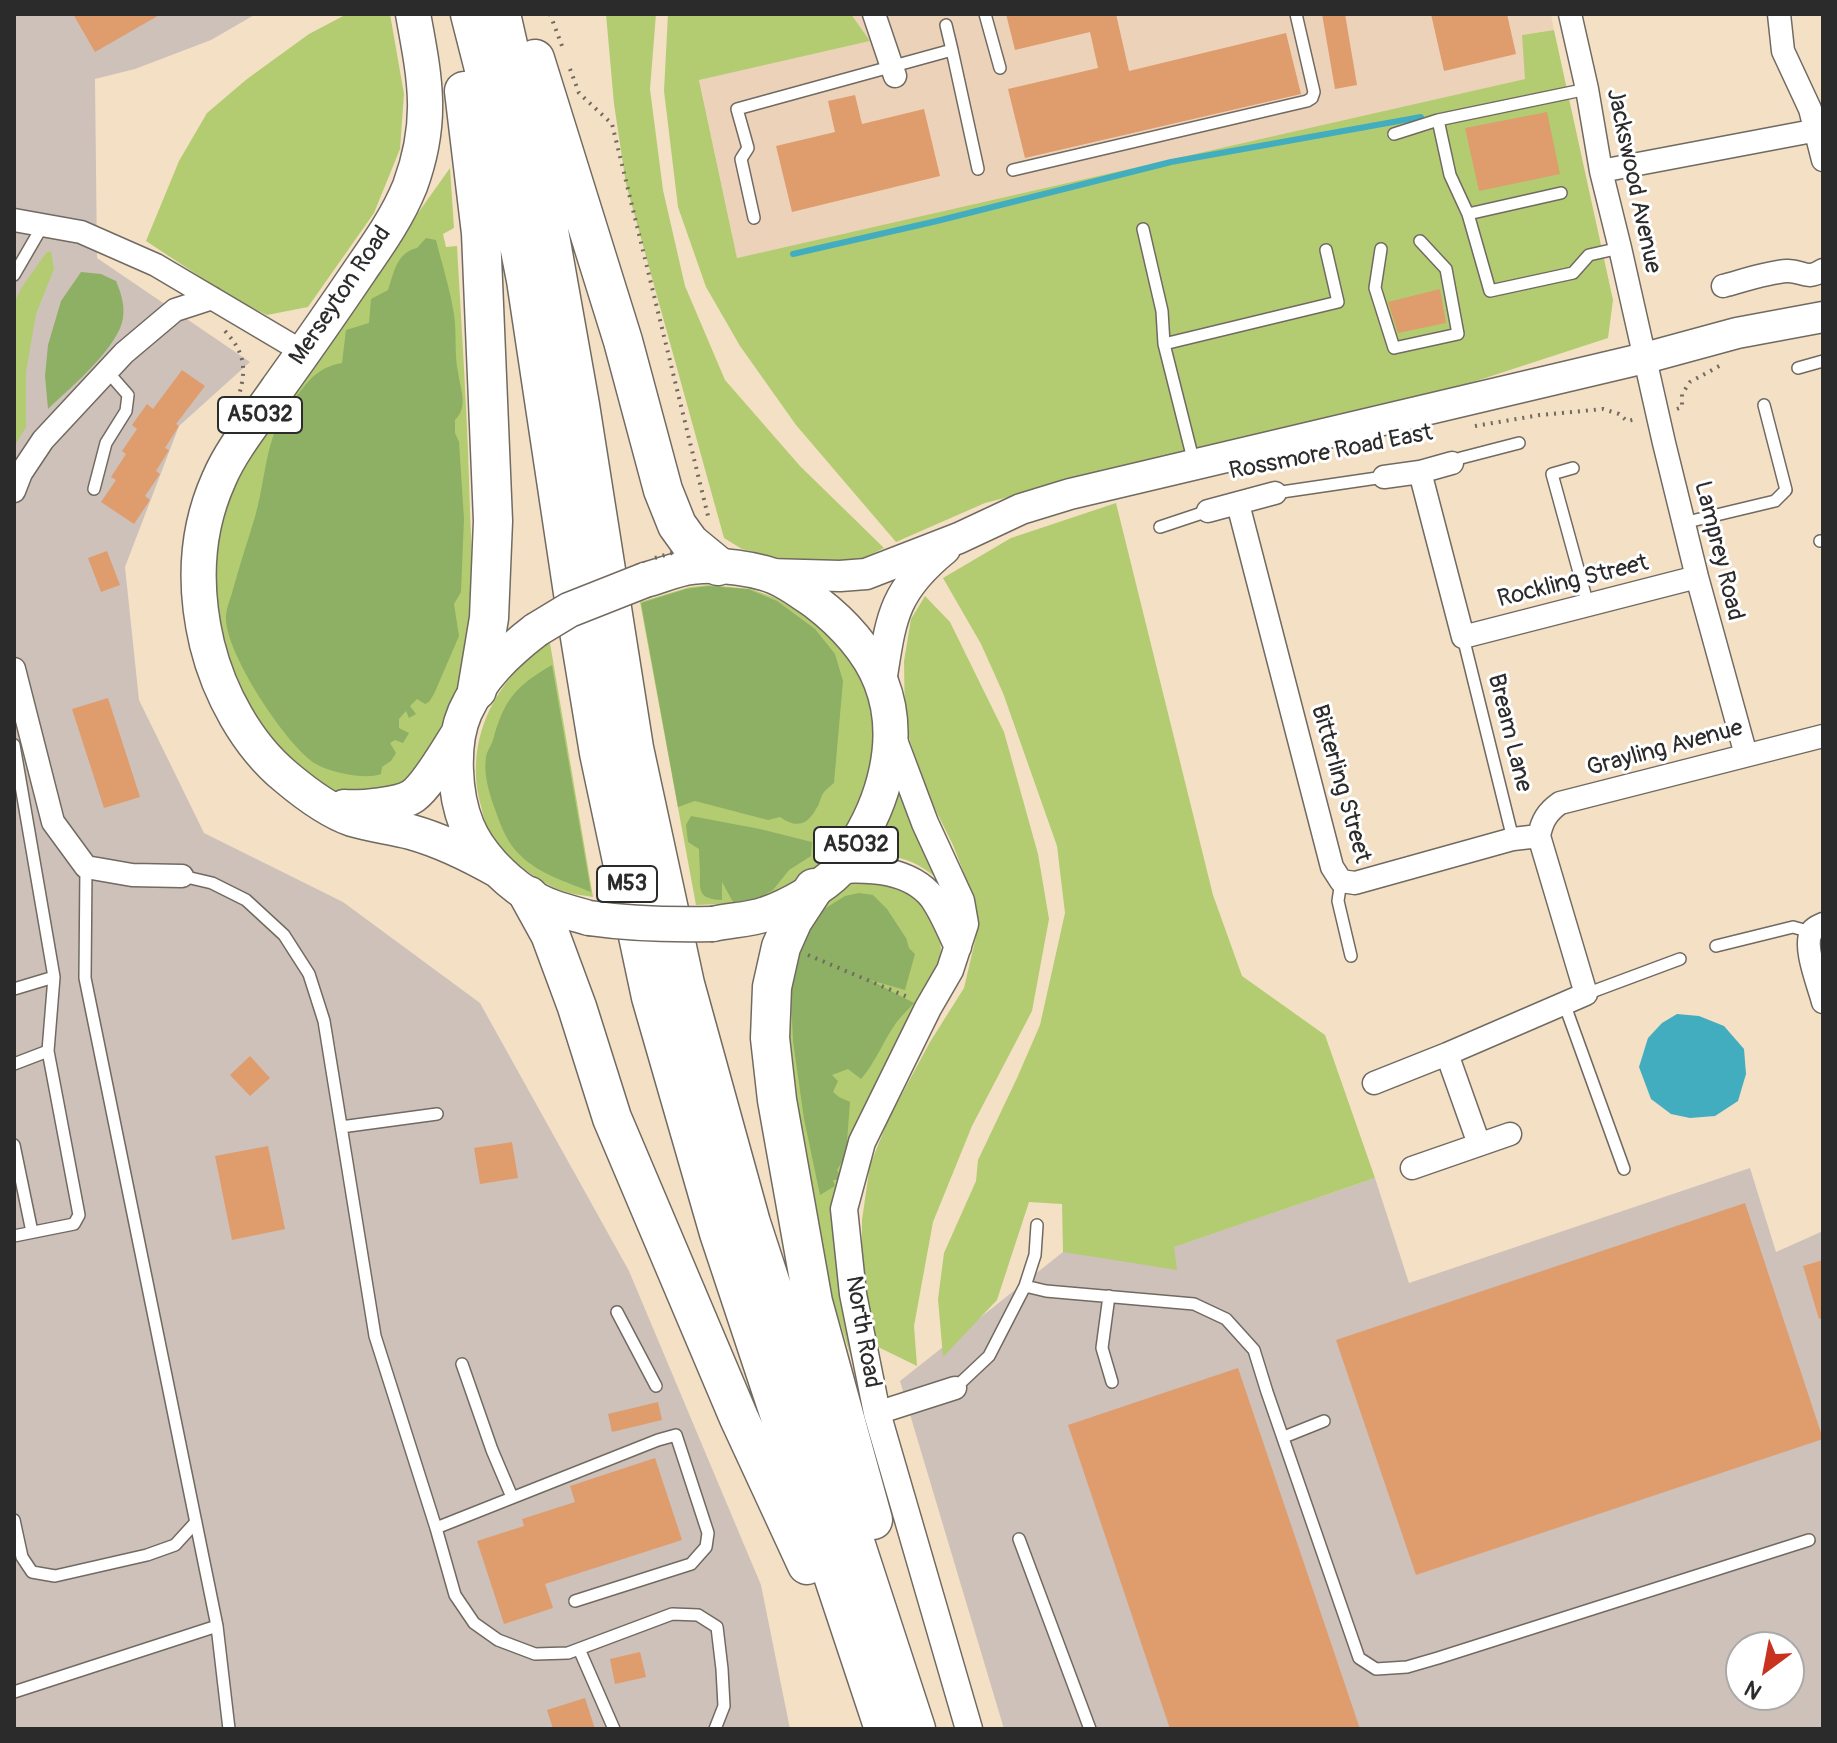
<!DOCTYPE html>
<style>
body{margin:0}
#map{position:relative;width:1837px;height:1743px;overflow:hidden;background:#f4e0c5;font-family:Pangolin,sans-serif}
canvas{display:block}
.frame{position:absolute;inset:0;border:16px solid #2b2b2b;pointer-events:none}
.north{position:absolute;left:1725px;top:1631px;width:80px;height:80px;box-sizing:border-box;background:#fff;border:2px solid #aaa;border-radius:50%;rotate:212deg;font-size:22px;font-weight:700;line-height:32px;text-align:center;color:#2b2b2b}
.north::after{content:'';display:block;margin:auto;width:28px;height:36px;background:#c8321e;clip-path:polygon(50% 0,100% 100%,50% 72%,0 100%)}
</style>
<div id="map">
<canvas width="1837" height="1743"></canvas>
<div class="frame"></div>
<div class="north">N</div>
</div>
<script>
const g = document.querySelector('canvas').getContext('2d');
g.lineJoin = 'round';
function paint(path, color) {
  g.fillStyle = color;
  g.fill(path, 'evenodd');
}
function stroke(path, color, width, dash) {
  g.strokeStyle = color;
  g.lineWidth = width;
  g.lineCap = dash ? 'butt' : 'round';
  g.setLineDash(dash || []);
  g.stroke(path);
}
function drawText(font, color, halo, rows, align = 'center') {
  g.font = font + ' Pangolin,sans-serif';
  g.lineWidth = 6;
  g.setLineDash([]);
  g.textBaseline = 'middle';
  g.strokeStyle = halo;
  g.fillStyle = color;
  for (const [text, x, y, turn = 0] of rows) {
    g.save();
    g.translate(x, y);
    g.rotate((+turn || 0) * Math.PI / 180);
    g.textAlign = isNaN(turn) ? turn : align;
    if (halo) g.strokeText(text, 0, 0);
    g.fillText(text, 0, 0);
    g.restore();
  }
}
paint(new Path2D(`
 M851,14H1551L1554,30L1522,35L1526,79L737,258L699,79L870,41Z`), '#edd2ba');
paint(new Path2D(`
 M14,14H256L211,40L135,69L95,79L97,258L250,362L179,426L125,567L139,700L204,833L343,902L480,1003L629,1271L761,1585L790,1729H14Z
 M1750,1168L1776,1252L1823,1231V1729H1004L900,1381L1063,1252L1173,1247L1375,1178L1409,1283ZM1741,1647H1789V1695H1741Z`), '#cec1ba');
paint(new Path2D(`
 M347,14H390L404,94L400,149L374,213L308,307L267,315L234,299L146,241L179,161L207,113L247,79L309,34Z
 M606,14H656L650,89L663,190L685,286L725,380L800,466L884,548L850,565L792,561L742,549L724,538L626,184L614,104Z
 M668,14H851L870,41L699,80L737,258L1525,79L1522,35L1554,30L1613,300L1608,338L1470,383L1141,463L985,503L896,542L796,425L740,346L706,287L678,207L664,91Z
 M450,168L454,228L443,234L446,247L457,246C462,335 468,424 470,513C472,557 476,616 466,659C456,704 430,753 401,788L342,796L299,772L255,718L231,671L219,621L215,562L219,536L229,495L245,456Z
 M51,251L54,269L36,314L26,372V427L14,447V303L22,287L46,253Z
 M1116,503L1213,895L1242,976L1325,1035L1375,1178L1174,1247L1177,1270L1063,1252L1062,1204L1029,1202L997,1300L943,1357L938,1299L944,1253L976,1181L978,1160L1017,1078L1040,1025L1065,913L1057,846L1003,693L981,644L943,578L1011,538Z
 M709,585L751,589L776,598L820,625L841,645L857,668L866,688L871,709L874,737L870,775L854,823L822,864L771,898L744,903L696,905L640,602L690,587Z
 M925,596L950,622L1004,732L1038,854L1049,919L1032,1011L972,1126L933,1222L914,1326L917,1366L876,1346L862,1298V1220L870,1165L889,1118L930,1042L964,988L976,937L974,899L953,845L929,797L905,726L904,661L911,619Z
 M550,643L593,897C581,895 568,894 557,889C531,877 502,854 488,829C484,822 483,813 481,806C463,741 495,678 550,643Z
 M900,779L942,889C938,883 936,877 930,873C914,860 888,852 867,856C885,831 892,809 900,779Z
 M867,881C918,887 947,914 940,967L876,1083L864,1110L839,1282L852,1360L826,1279L807,1183L784,1015L793,937L838,890L854,883Z`), '#b3cc72');
paint(new Path2D(`
 M426,238L436,240C442,264 450,289 454,314C457,333 454,353 458,372C460,388 469,407 455,420V433L459,442L464,519L461,592L454,604L459,636L434,694L429,702L425,704L417,699L410,706L416,714L409,718L406,711L399,719V728L409,733L403,743L395,740L390,743L396,753L391,761L382,767L381,774C366,780 331,773 316,764C287,747 224,651 226,617C226,609 230,600 232,593C239,567 247,543 255,517C265,483 265,444 284,412C288,405 294,399 299,393C312,376 321,367 342,363L346,330L369,323L371,299L388,290C394,273 396,253 417,248Z
 M81,272L101,274L116,281C121,293 125,305 123,318C119,347 70,388 48,409L45,376L48,345L61,301Z
 M708,586L748,589L777,601L815,629L835,654L843,681L834,783C830,786 827,789 824,792C820,797 820,804 816,809C807,826 795,828 780,817L768,820L695,801L678,807L641,603L686,589Z
 M552,665L591,892C567,882 539,874 520,855C508,844 501,827 496,812C490,796 483,775 486,757C487,751 491,746 493,740C504,699 516,686 552,665Z
 M691,816L760,829L812,842L811,856L789,870L773,890L757,899L733,902L722,882V900C702,899 699,894 700,876C700,867 699,858 699,849L688,842L686,825Z
 M859,893L873,895L887,909L906,938L909,948L915,954L905,990L870,980L914,1003C908,1010 901,1016 896,1023C883,1041 876,1062 861,1079L848,1069L832,1075L838,1081L833,1092L839,1097L850,1102L846,1155L837,1170L840,1176L838,1180H833L835,1186L820,1195L804,1119L793,1041L790,976L793,960L816,914L845,896Z`), '#8eb064');
paint(new Path2D(`
 M1677,1014L1699,1016L1724,1026L1744,1049L1746,1074L1738,1101L1715,1116L1690,1118L1671,1114L1651,1099L1639,1067L1648,1038L1662,1023Z`), '#41adbf');
stroke(new Path2D(`
 M793,254L937,221L1171,162L1421,117`), '#41adbf', 6);
paint(new Path2D(`
 M73,14H161L95,52Z
 M1006,14H1116L1129,71L1286,33L1301,94L1025,158L1008,89L1098,68L1090,32L1015,50Z
 M1322,14H1345L1357,85L1335,89Z
 M1431,14H1507L1516,54L1444,71Z
 M855,95L862,124L924,109L940,176L792,212L776,146L835,132L828,101Z
 M1547,112L1560,174L1479,191L1465,128Z
 M1440,289L1446,323L1398,333L1388,302Z
 M182,370L205,386L176,424L179,426L165,448L169,450L156,471L160,474L145,496L150,500L134,524L101,502L116,480L111,477L126,454L122,451L137,429L132,425L147,404L153,409Z
 M107,551L120,585L101,592L88,558Z
 M108,698L140,797L104,808L72,709Z
 M250,1056L270,1078L250,1096L230,1075Z
 M512,1142L518,1178L480,1184L474,1148Z
 M268,1146L285,1229L232,1240L215,1156Z
 M1745,1203L1823,1439L1416,1575L1336,1340Z
 M1823,1260V1318L1819,1319L1803,1266Z
 M1238,1368L1360,1729H1170L1068,1425Z
 M658,1402L662,1420L612,1432L608,1414Z
 M655,1458L682,1540L545,1584L553,1608L504,1624L477,1541L524,1526L522,1519L575,1502L570,1486Z
 M640,1652L646,1677L615,1684L610,1659Z
 M585,1698L595,1729H553L547,1710Z`), '#df9c6c');
const service = new Path2D(`
 M985,14L1000,68
 M946,25L952,50
 M1438,120L1450,175L1468,214L1490,291L1573,273L1589,255L1620,248
 M1394,134L1438,120L1587,89
 M1013,170L1307,101L1312,98L1314,92L1296,14
 M1468,214L1561,193
 M754,218L741,159L748,148L737,109L952,50L978,169
 M1143,229L1162,311L1164,344
 M1381,249L1375,288L1394,348L1458,334L1446,269L1420,241
 M14,275L43,225
 M1798,368L1823,361
 M1194,463L1164,344L1338,302L1326,250
 M1452,463L1461,458L1519,443
 M1573,468L1552,474L1588,605
 M94,489L106,443L126,411L128,395L107,371
 M1275,493L1384,477
 M1683,523L1775,501L1786,490L1764,405
 M1160,527L1208,511
 M1820,541H1823
 M1463,637L1513,839
 M14,745L54,977L48,1051L79,1215L74,1224L14,1236
 M86,867L85,978L217,1626L229,1729
 M182,876L212,883L246,900L284,935L309,974L324,1021L375,1336L436,1528L455,1595L474,1623L498,1640L535,1654L568,1653L672,1614L698,1615L717,1627L722,1669L724,1706L715,1729
 M1341,881L1338,901L1351,956
 M1716,946L1793,927L1811,932
 M14,989L54,977
 M1586,994L1680,959
 M1564,1003L1624,1169
 M14,1064L48,1051
 M341,1127L437,1114
 M14,1145L32,1232
 M1025,1286L1046,1291L1194,1304L1226,1319L1254,1350L1267,1392L1359,1658L1376,1669L1407,1667L1438,1658L1809,1540
 M1109,1296L1102,1348L1112,1382
 M617,1312L656,1386
 M462,1364L492,1450L512,1497
 M955,1388L989,1356L1025,1286L1035,1255L1037,1225
 M1284,1437L1324,1421
 M14,1520L22,1557L32,1572L55,1576L147,1555L175,1545L196,1522
 M436,1528L658,1440L676,1435L708,1533L706,1547L691,1564L575,1601
 M1019,1539L1090,1729
 M579,1649L614,1729
 M14,1692L217,1626`);
const minor = new Path2D(`
 M874,14L895,76
 M1570,14L1587,89L1601,171L1620,248L1664,443L1697,577L1746,755
 M1779,14L1783,51L1810,109L1823,160
 M1601,171L1823,129
 M14,220L81,232L156,265L303,352
 M1723,286C1742,281 1768,272 1787,271C1802,270 1806,281 1823,270
 M1420,472L1463,637L1697,577
 M1384,477L1420,472L1452,463
 M14,491L21,473L43,440L124,353L175,310L212,298
 M1238,504L1332,867L1341,881L1355,883L1513,839L1539,836
 M1208,511L1275,493
 M14,669L53,822L86,867L132,875L182,876
 M1823,924C1819,926 1815,927 1812,931C1802,945 1819,986 1823,1002
 M1447,1054L1479,1144
 M1374,1083L1447,1054L1586,994L1539,836C1542,821 1547,812 1560,803L1823,736
 M1412,1168L1510,1134
 M877,1413L955,1388`);
const tertiary = new Path2D(`
 M892,735L925,823L961,901L965,924L950,970L928,1008L862,1142L844,1209L853,1294L877,1413L969,1729
 M839,870C871,868 910,870 932,897C943,912 950,931 958,947`);
const secondary = new Path2D(`
 M768,574L840,576L866,574L959,538L1021,509L1070,494L1645,358L1737,333L1823,317
 M881,682C891,619 892,592 945,549`);
const primary = new Path2D(`
 M413,14C425,79 434,121 410,186C398,216 379,243 361,269C334,309 306,349 278,388C259,416 232,448 219,479C195,532 194,589 207,644C219,693 247,745 286,777C305,793 329,811 352,819C372,825 392,827 411,832C443,841 471,855 499,871
 M645,580C660,576 676,569 692,567C715,564 741,567 764,573C783,578 801,592 817,603C843,623 869,651 881,682C903,738 884,803 852,850C848,856 844,864 839,870C823,887 789,906 766,914C750,920 730,920 713,924
 M536,630C506,653 481,677 465,712C451,744 454,794 467,826C478,853 503,878 527,894C545,907 568,912 589,918
 M344,807C360,808 400,805 413,796C428,785 447,751 458,734`);
const motorway = new Path2D(`
 M470,14L483,65L526,280L576,613L599,753L651,997L719,1233L884,1729
 M501,14L545,208L580,405L634,748L685,984L751,1223L916,1729
 M535,59L623,341L663,490L677,525L690,543L718,566
 M464,91L481,233L493,521L489,618L477,690
 M814,888L793,920L781,947L772,987L770,1038L777,1100L813,1302L873,1520
 M529,896L550,934L577,1007L612,1118L739,1418L807,1565`);
stroke(service, '#716a61', 14);
stroke(minor, '#716a61', 25);
stroke(tertiary, '#716a61', 29);
stroke(secondary, '#716a61', 33);
stroke(primary, '#716a61', 37);
stroke(motorway, '#716a61', 41);
stroke(new Path2D(`
 M550,14L562,46
 M570,69L579,93L612,124L708,516
 M225,331C244,352 247,367 239,395
 M1677,409L1682,407V394L1690,382L1723,364
 M1475,426L1540,415L1603,409L1619,414L1627,421L1638,419
 M808,955L910,998`), '#716a61', 4, [2, 6]);
stroke(service, '#fff', 11);
stroke(minor, '#fff', 22);
stroke(tertiary, '#fff', 26);
stroke(secondary, '#fff', 30);
stroke(primary, '#fff', 34);
stroke(motorway, '#fff', 38);
const primaryBridge = new Path2D(`
 M536,630L569,610L645,580
 M589,918C631,924 671,925 713,924`);
stroke(primaryBridge, '#716a61', 37, []);
stroke(new Path2D(`
 M655,558L672,553`), '#716a61', 4, [2, 6]);
stroke(primaryBridge, '#fff', 34);
for (const [x, y, w] of [
 [260,415,84],
 [856,845,84],
 [627,884,60]
]) {
  const box = new Path2D();
  box.roundRect(x - w / 2, y - 18, w, 36, 6);
  g.fillStyle = '#fff';
  g.fill(box);
  stroke(box, '#2b2b2b', 2);
}
drawText('bold 22px', '#2b2b2b', null, [
 ["A5032",260,415],
 ["A5032",856,845],
 ["M53",627,884]
]);
drawText('24px', '#2b2b2b', '#fff', [
 ["Jackswood Avenue",1633,181,78],
 ["Merseyton Road",341,296,-56],
 ["Rossmore Road East",1331,453,-11],
 ["Lamprey Road",1718,551,76],
 ["Rockling Street",1573,582,-14],
 ["Bream Lane",1509,733,76],
 ["Grayling Avenue",1665,749,-15],
 ["Bitterling Street",1340,784,74],
 ["North Road",862,1332,80]
]);
</script>
